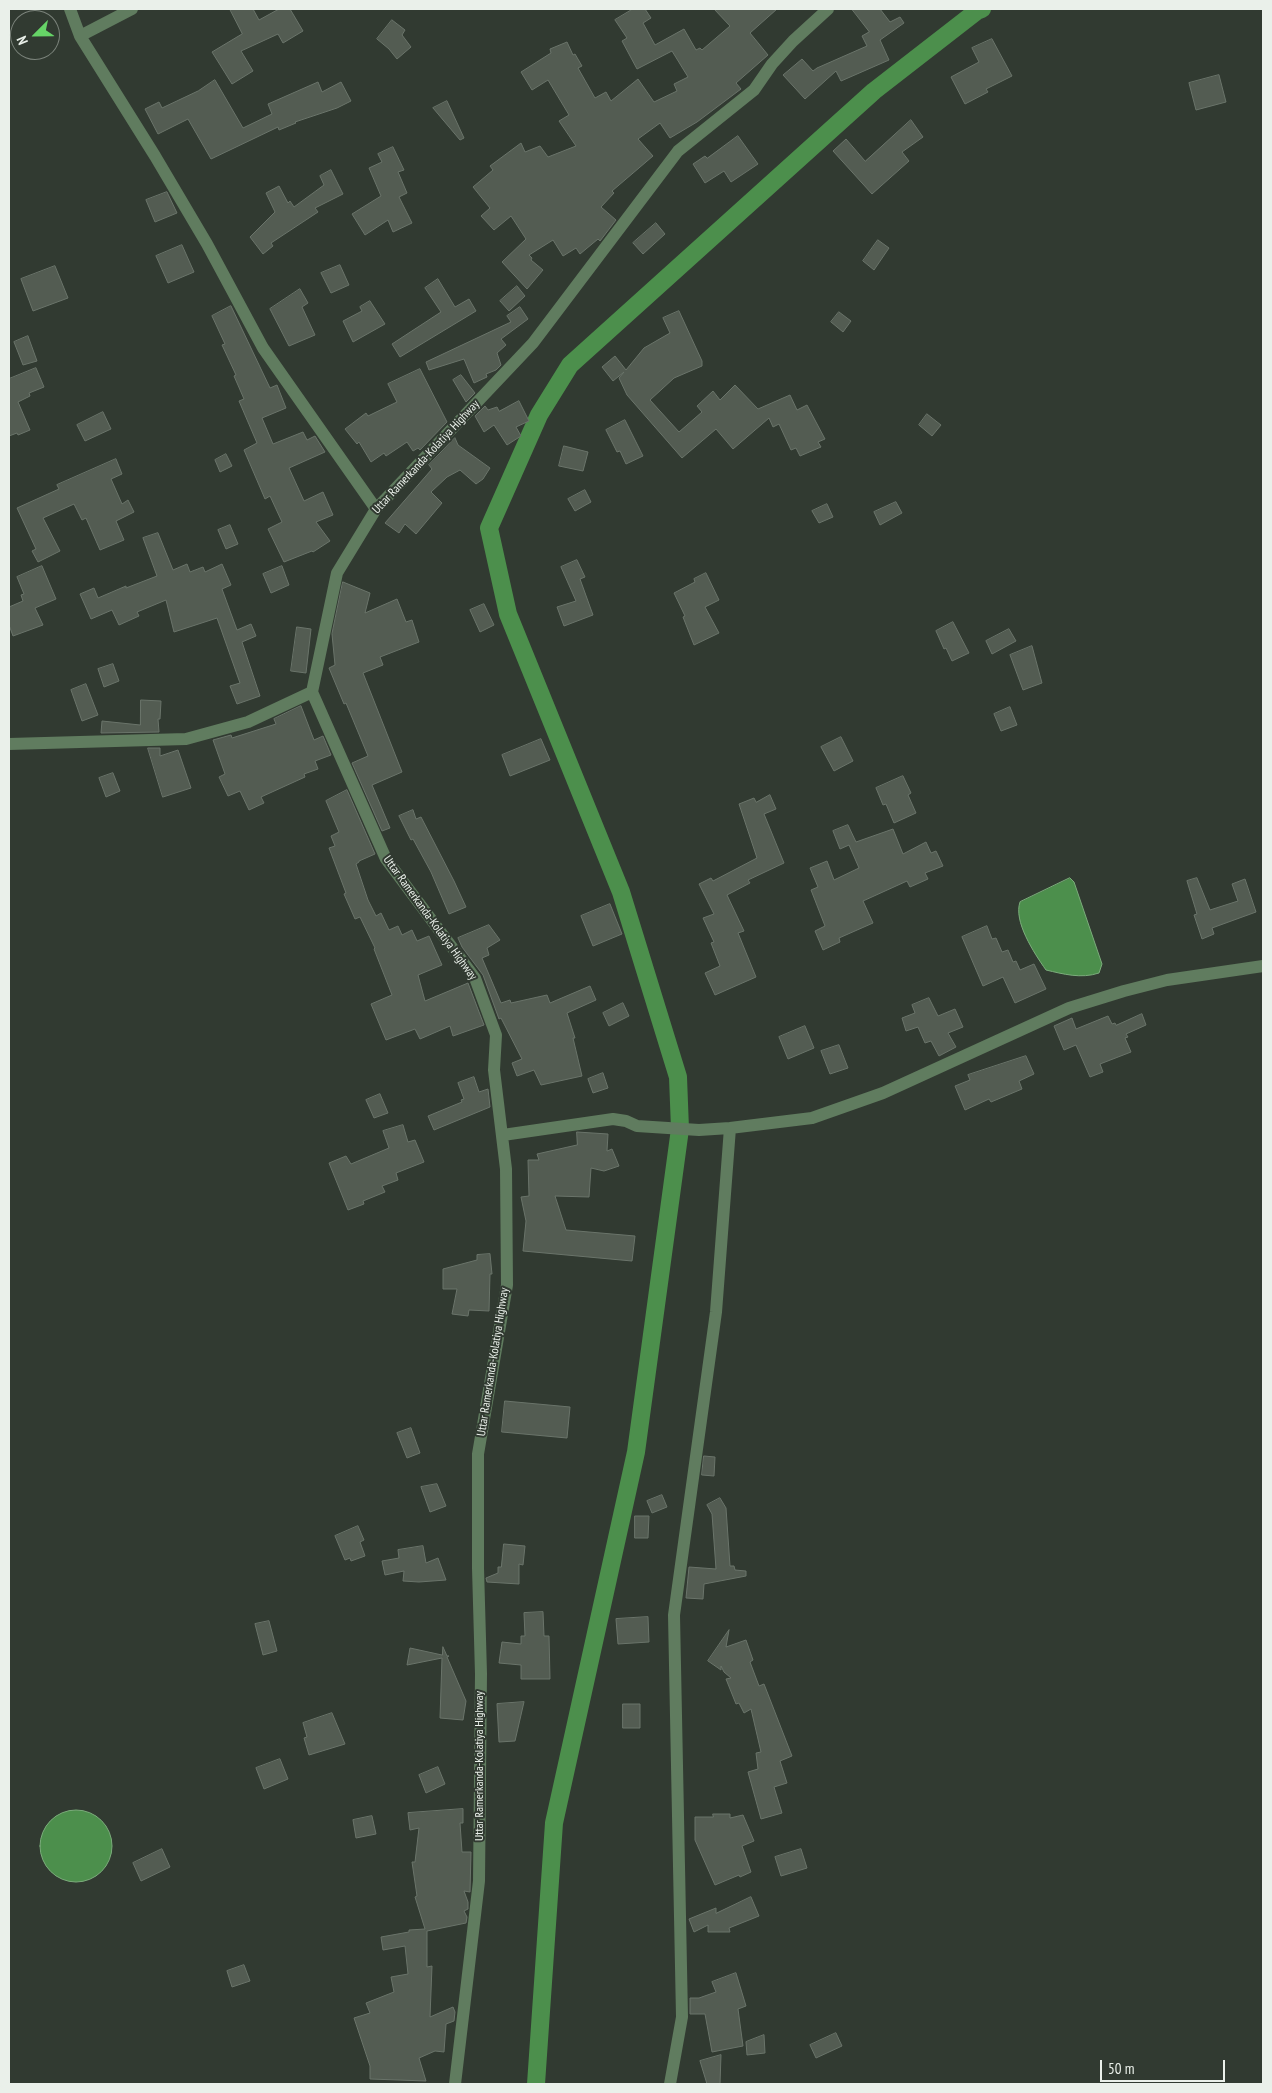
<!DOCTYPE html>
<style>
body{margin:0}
#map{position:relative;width:1272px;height:2093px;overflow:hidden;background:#313a31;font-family:"PT Sans Narrow",sans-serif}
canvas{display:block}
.frame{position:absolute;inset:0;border:10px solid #eaf0ea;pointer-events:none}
.north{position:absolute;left:10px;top:10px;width:50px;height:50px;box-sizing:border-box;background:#313a31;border:1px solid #7b837b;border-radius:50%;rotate:247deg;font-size:14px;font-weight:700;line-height:20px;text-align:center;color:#eaf0ea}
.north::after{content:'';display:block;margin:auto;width:18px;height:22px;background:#66d467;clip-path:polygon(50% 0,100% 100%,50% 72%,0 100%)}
.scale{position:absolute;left:1100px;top:2060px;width:125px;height:22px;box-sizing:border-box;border:2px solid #eaf0ea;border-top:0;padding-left:6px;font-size:15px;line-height:18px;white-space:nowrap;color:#eaf0ea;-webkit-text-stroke:4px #313a31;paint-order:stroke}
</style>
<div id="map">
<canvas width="1272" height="2093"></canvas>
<div class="frame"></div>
<div class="north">N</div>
<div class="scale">50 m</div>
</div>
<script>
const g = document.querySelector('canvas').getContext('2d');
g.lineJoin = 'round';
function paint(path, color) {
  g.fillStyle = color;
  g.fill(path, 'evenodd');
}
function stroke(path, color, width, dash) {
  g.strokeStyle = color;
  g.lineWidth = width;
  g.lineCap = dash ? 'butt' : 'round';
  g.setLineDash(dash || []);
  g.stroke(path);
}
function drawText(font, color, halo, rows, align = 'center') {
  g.font = font + ' "PT Sans Narrow",sans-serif';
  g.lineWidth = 4;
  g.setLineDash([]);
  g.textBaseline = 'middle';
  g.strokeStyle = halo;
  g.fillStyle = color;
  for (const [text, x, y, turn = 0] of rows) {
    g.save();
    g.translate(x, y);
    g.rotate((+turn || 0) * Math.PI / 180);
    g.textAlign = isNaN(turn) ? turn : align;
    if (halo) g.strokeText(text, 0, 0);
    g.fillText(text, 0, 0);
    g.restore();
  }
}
const water = new Path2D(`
 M1070,878L1074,882L1102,964L1099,973C1081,979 1063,974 1046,970C1034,953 1013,921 1020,902Z
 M40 1846a36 36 0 1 1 72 0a36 36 0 1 1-72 0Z`);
paint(water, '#4c8f4c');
stroke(water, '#7bac7b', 1);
stroke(new Path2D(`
 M536,2084L554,1823L636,1452L680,1129L678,1077L621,892L508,614L489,528L539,415L570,365L874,91L977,11L982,9`), '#4c8f4c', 18);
const building = new Path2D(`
 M230,9H253L259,20L279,9H290L303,31L283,43L278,34L241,51L253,71L232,84L212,52L242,34Z
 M633,9H645L651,18L643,23L655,45L684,29L696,50L700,48L702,50L730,26L714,9H777L750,33L768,55L736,83L741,89L697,122L670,138L660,123L638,139L653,156L612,191L614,193L601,207L616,220L600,241L598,239L580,254L576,248L563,256L553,240L529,255L532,258L531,260L543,270L527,289L502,262L526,239L511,216L494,230L481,216L490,208L473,187L493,170L490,166L521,143L525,152L540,146L548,157L576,146L559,121L569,115L548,80L532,90L521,72L551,53L550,49L567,42L573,55L575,54L582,66L578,68L595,98L606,92L611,101L638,79L654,102L677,91L674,84L688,77L672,51L637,69L622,41L627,38L615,20Z
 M852,9H880L890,22L900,17L904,23L880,40L889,60L841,81L836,71L805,99L783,75L802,59L813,71L817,68L867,46L862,36L869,32Z
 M392,20L405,30L402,35L411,47L397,59L389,49L377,39Z
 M992,39L1012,76L986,89L988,92L965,104L951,77L979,62L972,48Z
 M1219,75L1226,102L1196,110L1189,83Z
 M215,80L243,128L272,114L268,104L318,82L322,92L341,82L351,101L337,108L295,122L296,123L279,130L278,127L211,159L188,119L158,134L145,109L159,102L162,108L198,91Z
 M447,101L464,138L460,140L433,108Z
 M911,120L923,137L902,152L909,161L872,194L833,151L846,139L865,161Z
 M738,136L758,164L731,182L724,171L705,183L693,164L705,156L707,158Z
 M393,147L404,170L398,172L407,193L399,197L412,223L393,232L388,220L365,235L352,214L381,196L369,168L382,162L378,154Z
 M331,170L343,194L315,208L318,212L271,243L273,246L263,254L250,237L275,212L266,193L279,186L288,203L290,201L294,207L324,185L320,176Z
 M167,192L177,213L155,222L146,200Z
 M656,223L665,234L643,254L633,243Z
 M878,240L889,248L874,270L863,261Z
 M182,245L194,272L168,283L156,256Z
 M340,265L349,285L331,293L321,273Z
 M55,266L68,298L33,311L21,279Z
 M438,279L455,307L469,299L476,311L400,357L392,344L441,312L425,288Z
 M517,286L525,296L509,311L500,301Z
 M300,289L308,303L302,307L315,335L289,346L270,309Z
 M370,301L385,324L353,342L343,321L362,311L360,307Z
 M231,306L270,388L277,385L286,408L262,418L273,444L303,432L307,440L315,436L325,452L289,468L304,501L323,492L333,515L316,522L330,541L313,552L312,551L284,562L268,529L282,522L270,496L265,499L244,450L257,443L239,401L244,399L234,376L236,375L222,345L225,344L212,316Z
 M520,307L528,319L501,339L506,345L497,353L501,365L496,370L486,374L487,377L474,383L464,359L429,370L426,362L511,322L507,316Z
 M679,311L702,361V366L674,378L650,400L679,432L702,412L697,406L713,391L720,400L735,385L758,409L790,395L797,410L807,405L825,439L818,442L821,447L800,456L796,448L791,450L779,424L773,427L769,418L733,449L716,429L682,458L627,395L619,378L624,372L613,381L602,367L615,356L626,370L644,348L670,333L663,318Z
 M839,312L851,321L843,332L831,322Z
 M28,336L37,361L23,365L14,342Z
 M36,368L44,387L29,393L30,396L18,402L30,430L18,435L17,433L9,436V379Z
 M420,369L447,422L420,450L418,448L413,451L407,442L386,456L384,453L371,462L359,442L357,444L345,429L366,413L368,416L397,402L388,384Z
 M461,375L475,393L466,402L453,380Z
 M519,401L529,421L516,427L521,436L507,445L494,425L484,432L475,416L485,406L488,410L497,407L499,411Z
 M103,412L111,429L85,441L77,425Z
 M927,414L941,425L932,436L919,425Z
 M625,420L643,456L626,464L620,451L617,452L606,430Z
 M455,438L458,445L490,468L483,479L476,484L460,470L447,477L431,492L442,503L416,534L405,524L399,533L385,523L432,469L429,465Z
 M564,446L588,452L583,471L559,466Z
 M226,454L232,466L220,472L215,460Z
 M116,459L122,474L111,479L122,504L128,500L134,512L116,521L124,540L100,550L86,518L82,520L74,504L43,518L60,551L38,562L32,551L36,549L17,508L59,489L57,485Z
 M585,490L591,502L575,511L568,499Z
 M896,502L902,513L880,525L874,512Z
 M827,504L833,517L819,523L812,511Z
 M230,525L238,544L226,549L218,530Z
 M158,533L173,570L187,564L190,572L203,567L205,572L222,564L231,585L222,589L237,630L251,624L256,636L242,642L260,696L237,704L230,686L240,683L217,618L174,632L166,600L137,612L139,616L119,625L112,610L91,619L80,594L94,588L98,598L126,586V588L157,576L143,538Z
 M577,560L585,577L580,579L593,615L564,626L557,607L576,601L561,567Z
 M42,566L56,599L35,608L43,625L13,636L9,625V607L23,601L21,595L24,594L17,577Z
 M282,566L289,585L271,593L263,574Z
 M706,573L719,600L705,607L719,633L694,645L683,617L685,616L674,593L695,582L694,579Z
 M343,582L370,593L365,613L397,599L406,622L412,620L419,642L380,657L383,665L363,673L402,772L372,785L390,828L382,831L352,763L368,756L346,703L344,704L329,668L335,665L332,634Z
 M484,604L494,625L480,632L470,610Z
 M953,622L969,653L952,661L946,648L944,649L936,631Z
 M297,627L311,629L306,673L291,671Z
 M1009,629L1016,641L992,654L986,641Z
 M1032,646L1042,683L1023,690L1010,655Z
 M113,664L119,681L104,687L98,669Z
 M86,684L98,715L82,721L71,690Z
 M141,700L161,701L160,719H158L159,732L101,733L102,721L140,725Z
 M301,706L314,740L323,736L331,755L315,761L318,769L304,774L305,777L261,797L264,803L249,810L240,791L228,796L219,777L225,774L213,740L231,735L232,738L276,724L274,719Z
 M1010,707L1017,725L1001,731L994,714Z
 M841,737L853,761L834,771L821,747Z
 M541,739L550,760L510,776L502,755Z
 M148,748H160V756L178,750L191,788L163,797Z
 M113,773L120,791L106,797L99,778Z
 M903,776L911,793L908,795L916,813L894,823L886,804L883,805L876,788Z
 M347,790L375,854L359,861V862L356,864L368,900L376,916L381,913L389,930L398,926L402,935L412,930L417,941L429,936L442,965L418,975L425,1001L468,983L484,1025L453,1036L450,1026L420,1039L415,1029L386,1040L371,1004L392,995L374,949L375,948L360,917L355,919L344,894L346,893L329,848L335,846L331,836L339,832L326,801Z
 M770,795L776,809L764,814L784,863L748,880L750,883L727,895L744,931L738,933L756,977L715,995L705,973L720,966L711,943L714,942L703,918L714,914L699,884L711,878L713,881L757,858L739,804L754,798L756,802Z
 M413,810L416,819L421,817L454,881L466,907L449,914L431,872L413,839L411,840L399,816Z
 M848,825L856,842L893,829L903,854L926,842L931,853L936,851L943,866L925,873L928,879L910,887L907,881L863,901L873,923L839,938L840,942L823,950L815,931L825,926L811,890L818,887L810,868L827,861L834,880L859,868L849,845L840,849L833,831Z
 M1197,878L1210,910L1238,901L1232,884L1245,879L1256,912L1212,928L1214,934L1202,939L1194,915L1197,914L1187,881Z
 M610,904L622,934L593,946L581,916Z
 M489,925L500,940L487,948L489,955L482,958L501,1003L510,1000L511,1003L547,995L550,1003L590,986L596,1000L567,1013L575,1038H573L582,1076L541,1085L534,1070L517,1076L512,1063L522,1059L501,1018L499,1019L483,975L462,947L458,938Z
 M987,926L992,939L996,938L1002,952L1008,950L1013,962L1016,961L1020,970L1034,964L1046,989L1015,1003L1003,977L983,986L962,937Z
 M929,998L938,1016L955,1009L963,1027L948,1033L956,1047L939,1056L931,1041L925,1043L918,1027L906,1031L902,1018L915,1013L912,1005Z
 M623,1003L629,1016L609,1026L603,1013Z
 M1142,1014L1146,1025L1126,1034L1128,1037L1125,1038L1131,1052L1100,1064L1103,1072L1090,1077L1076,1045L1064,1050L1054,1026L1072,1018L1076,1029L1108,1016L1112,1024L1115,1023L1116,1025Z
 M805,1026L814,1048L788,1059L779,1037Z
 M839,1045L848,1068L830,1074L821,1051Z
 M1026,1056L1034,1074L1019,1081L1022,1089L991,1102L989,1099L965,1110L955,1086L970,1080L968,1075Z
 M603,1073L608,1088L593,1093L588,1079Z
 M474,1077L479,1092L488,1089L490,1107L434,1130L428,1116L462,1102L461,1100L464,1099L458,1083Z
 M380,1094L388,1113L374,1118L366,1100Z
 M403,1125L408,1142L415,1140L424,1162L396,1173L398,1180L382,1186L385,1192L363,1201L364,1204L348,1210L329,1163L346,1156L351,1164L389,1148L383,1131Z
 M577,1132L608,1134L607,1151L612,1149L619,1166L604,1171L591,1168L589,1197L555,1196L566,1230L635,1236L632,1261L523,1251L526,1221L521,1197L529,1196L528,1160H539L537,1154L577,1145Z
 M490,1254L492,1274H490L489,1311L469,1310L468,1316L452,1314L457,1289H443V1269L477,1260V1255Z
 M505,1401L570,1407L567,1438L502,1432Z
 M411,1428L420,1453L407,1458L397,1433Z
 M704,1456L715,1457L714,1476L702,1475Z
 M437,1484L446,1506L430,1512L421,1487Z
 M662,1495L667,1507L652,1513L647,1501Z
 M720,1498L726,1508L730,1566H734L735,1570L746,1571V1576L704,1584L703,1599L686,1598L689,1567L716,1569L712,1514L707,1505Z
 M635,1516H649L648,1538H635Z
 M358,1526L364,1540L360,1542L365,1556L351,1561L350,1558L345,1560L335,1536Z
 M504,1544L525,1546L523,1565L519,1564V1584L487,1582L486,1578L498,1573V1567H501Z
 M423,1546L426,1563L438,1558L446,1580L419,1582L403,1581L404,1571L385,1575L382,1561L399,1558L398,1550Z
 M543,1612L544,1636H549L550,1679H521V1665L499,1663L502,1642L521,1644V1636H525L524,1613Z
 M648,1617L649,1642L618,1644L616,1619Z
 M269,1621L277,1651L263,1655L255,1624Z
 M729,1630L726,1647L746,1640L753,1660L750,1662L759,1686L764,1684L792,1756L780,1761L787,1783L774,1787L782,1813L761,1819L748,1772L758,1769L756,1753L761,1752L751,1709L744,1713L739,1703L736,1704L726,1679L731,1678L724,1672L721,1666V1670L708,1661Z
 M443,1647L447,1656H449L447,1657L466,1701L463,1720L440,1718L442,1658L407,1665L410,1648L442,1655Z
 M524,1702L515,1741L499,1742L497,1704Z
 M623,1704H640V1728H623Z
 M332,1713L345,1744L309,1755L304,1738L307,1737L303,1723Z
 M280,1759L288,1779L264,1789L256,1768Z
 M438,1767L445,1784L426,1793L419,1775Z
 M463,1809V1823H460L462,1852H471L470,1892L464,1891L468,1902V1909L464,1911L467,1917L466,1923L427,1931V1967L432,1966L430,2017L453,2007L455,2012L454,2021L446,2024L444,2052L435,2051L419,2058L426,2081L370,2079V2066L354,2018L370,2013L366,2003L394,1992L391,1977L408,1974L405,1946L383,1950L381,1937L409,1932V1930L425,1929L415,1897L417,1896L412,1862H415L419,1828L410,1830L408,1813Z
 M713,1814H730V1818L743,1815L754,1841L742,1846L751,1872L740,1877L739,1875L715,1885L695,1840V1817H713Z
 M372,1816L376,1834L356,1838L353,1820Z
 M162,1849L170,1867L141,1881L133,1863Z
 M801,1849L807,1868L781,1876L775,1857Z
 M751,1897L759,1916L729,1928L730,1932H708V1925L694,1932L689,1919L716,1908V1913Z
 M244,1965L250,1981L232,1987L227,1971Z
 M736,1973L746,2006L738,2009L743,2046L712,2052L705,2014H690V1998H699L716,1992L712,1982Z
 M836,2033L842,2046L816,2058L810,2045Z
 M764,2035L765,2053L747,2055L746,2042Z
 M721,2055L720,2084H707L700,2061Z`);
paint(building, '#535c52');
stroke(building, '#6a746a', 1);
stroke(new Path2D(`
 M70,9L80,36L155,156L207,244L263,348L376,509
 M80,36L132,9
 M9,744L186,739L248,722L312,692
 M503,1135L613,1119L626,1121L637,1126L699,1130L730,1128L812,1118L883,1093L1069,1008L1124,991L1167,980L1263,966
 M455,2084L479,1881L481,1674L478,1568V1454L507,1285L506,1169L494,1070L496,1035L475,978L386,859L312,692L337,573L376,509L533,343L678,151L754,90L772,64L793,41L828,9
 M670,2084L682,2017L674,1615L716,1312L730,1128`), '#607c5f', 12);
drawText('12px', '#eaf0ea', '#313a31', [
 ["Uttar Ramerkanda-Kolatiya Highway",426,457,-47],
 ["Uttar Ramerkanda-Kolatiya Highway",430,918,54],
 ["Uttar Ramerkanda-Kolatiya Highway",493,1362,-81],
 ["Uttar Ramerkanda-Kolatiya Highway",480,1766,-90]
]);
</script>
